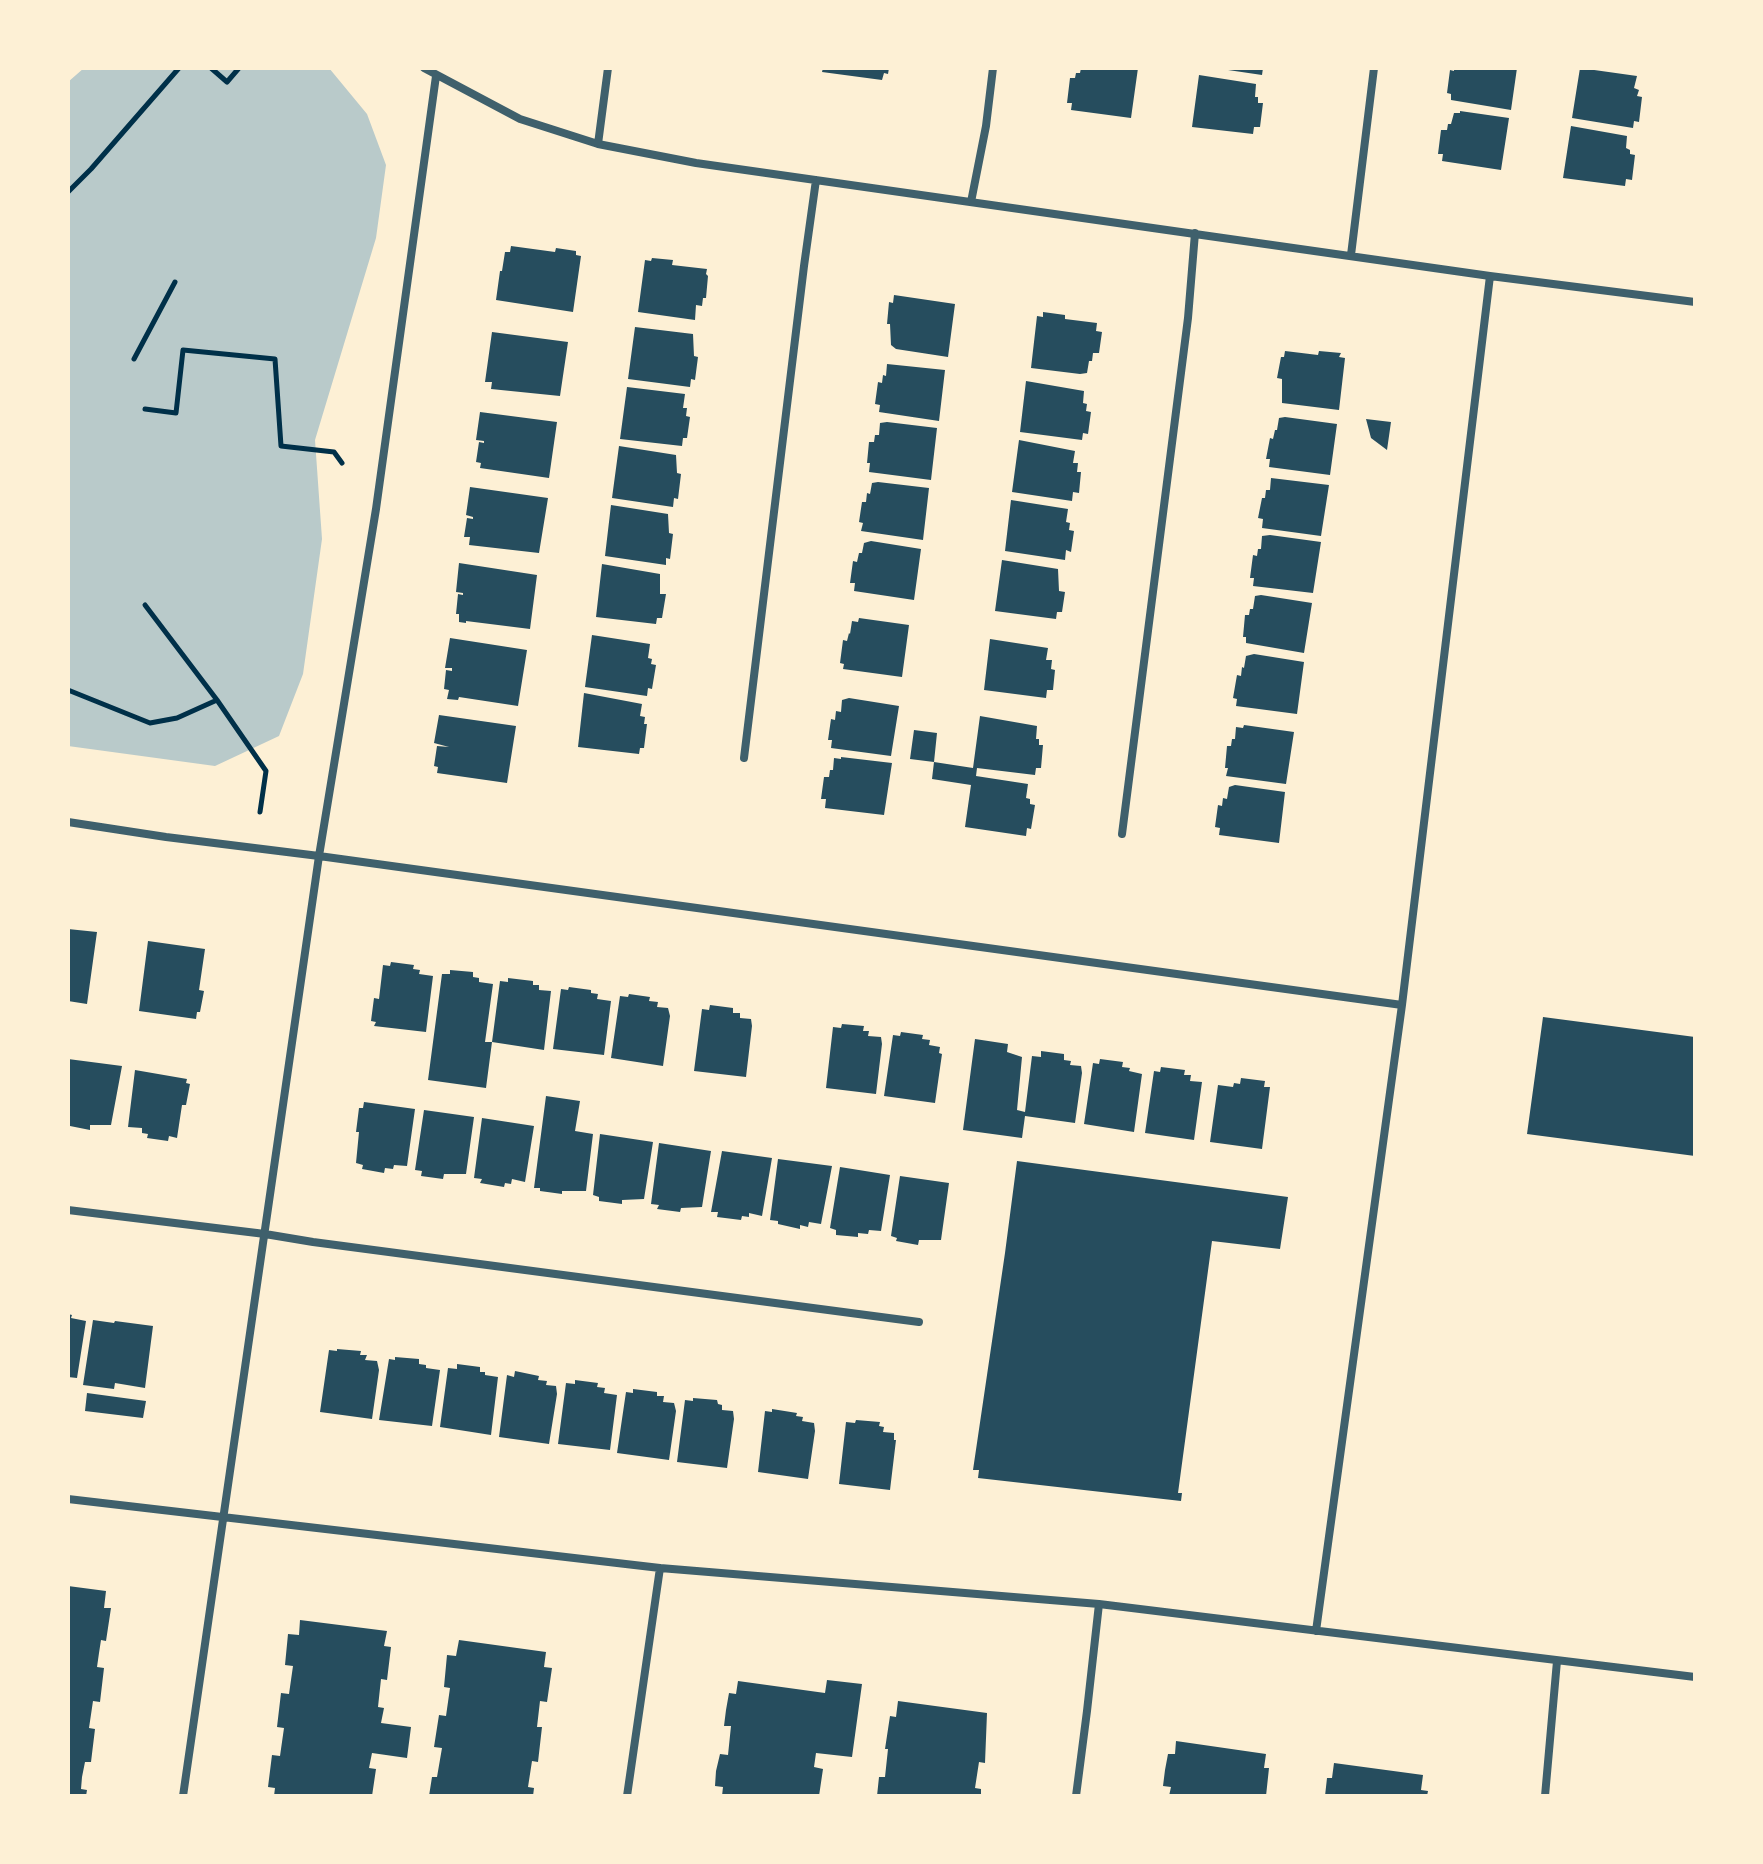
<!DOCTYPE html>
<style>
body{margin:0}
#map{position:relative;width:1763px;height:1864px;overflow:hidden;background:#fdf0d5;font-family:Mulish,sans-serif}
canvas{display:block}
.frame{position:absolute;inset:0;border:70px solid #fdf0d5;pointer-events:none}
</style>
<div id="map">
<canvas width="1763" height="1864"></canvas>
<div class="frame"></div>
</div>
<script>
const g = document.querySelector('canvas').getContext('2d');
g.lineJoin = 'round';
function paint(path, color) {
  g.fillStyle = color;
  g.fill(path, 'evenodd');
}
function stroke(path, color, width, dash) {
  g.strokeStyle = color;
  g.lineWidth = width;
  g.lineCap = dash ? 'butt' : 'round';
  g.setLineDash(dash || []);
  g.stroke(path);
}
paint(new Path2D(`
 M84,68H329L367,114L386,165L376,238L315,440L322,539L303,674L279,736L215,766L68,746V82Z`), '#b9caca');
paint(new Path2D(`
 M823,68H889L888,74L884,73L882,80L822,72Z
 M1081,68H1138L1131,118L1071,110L1072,103H1067L1070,78H1075L1076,73H1080Z
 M1228,68H1263L1262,75L1228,70Z
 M1454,68H1517L1511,110L1451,100V94L1447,93L1450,70L1454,71Z
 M1580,68L1637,76L1634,88L1639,90L1637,96L1642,97L1639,122L1634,121L1633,128L1572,118Z
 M1199,75L1256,84L1255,97H1258V103H1263L1260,127H1254L1253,134L1192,127Z
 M1460,111L1509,118L1501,170L1442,161L1443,154H1438L1441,130H1447L1448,124H1451L1454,113H1460Z
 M1571,126L1627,136L1626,148L1630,150V154L1635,155L1632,180L1626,179L1625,186L1563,178Z
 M511,246L555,252L556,248L576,251V255L581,256L573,312L496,300L500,271H502L505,252H510Z
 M652,258L673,260L672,265L707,269L706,274L708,276L706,298H703L702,306L696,305L695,320L638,312L645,260L651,261Z
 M894,295L955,304L948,357L896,349L891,345L890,324H887L889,302L893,303Z
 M1043,312L1065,315V319L1097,323L1096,331L1102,332L1099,353H1093L1092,361H1089L1087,373L1080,374L1031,368L1037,316L1043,317Z
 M635,327L693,334L694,356L698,357L695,380L691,379L690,387L628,379Z
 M492,332L568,342L560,396L491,389L492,382H485Z
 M1285,351L1318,355L1319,351L1341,353L1339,357L1345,358L1339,410L1282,403V379L1277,378L1281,357H1284Z
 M887,364L945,370L939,421L879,412L880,405L875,404L878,382L882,383L883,375L886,376Z
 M1026,381L1084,391L1083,403L1087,404L1086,411L1091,412L1088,434L1083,433L1082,440L1020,432Z
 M627,387L685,394L683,408H687L686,416L690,417L687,438H683L682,446L620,439Z
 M480,412L557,422L549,478L480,468L481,463L476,462L479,442L484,443V441L476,440Z
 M1285,417L1337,424L1330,475L1269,467L1270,459H1266L1270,438L1273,439L1275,430H1277L1279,418Z
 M1366,419L1391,422L1387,450L1371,438Z
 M887,422L937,428L931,480L869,472L870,463H867L869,442H874L875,435H879L880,423Z
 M1019,440L1075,451L1073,463H1078L1077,472H1081L1079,493L1073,492L1072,501L1012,492Z
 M619,446L676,455L677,473L681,474L678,499L674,498L673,507L612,498Z
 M1271,478L1329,485L1321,536L1262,528L1263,519L1258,518L1262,498H1265L1266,490H1270Z
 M878,482L929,488L923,540L861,531L863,523L859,522L862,502H866L867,493L870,494L872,483Z
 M470,487L548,498L539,553L469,545L470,537H464L467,518L473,519V517L466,515Z
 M1011,500L1068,509L1066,522L1070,523L1069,530L1074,531L1071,552L1066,550L1065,560L1005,551Z
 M611,505L668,514L669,533L673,534L670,559L666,558V565L605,556Z
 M1270,535L1321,542L1313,593L1253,586L1254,578H1250L1253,555L1257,556L1258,549H1261L1262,536Z
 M871,541L921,549L914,600L854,591L855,583H850L853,561L857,562L859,553H862L864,543Z
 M1002,560L1058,569L1059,591L1065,592L1062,612H1057L1056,619L995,611Z
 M459,563L537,575L530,629L466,621V623L459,622V614H456L458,594L463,595V593L456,592Z
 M602,564L660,574V594H666L662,618H657L656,624L596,617Z
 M1261,595L1312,603L1304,653L1246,643V637H1243L1245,615H1249L1250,609H1253L1255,596Z
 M859,618L909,625L902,677L843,669L844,664L840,663L843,640L847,641L849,633L850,634L852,621L858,622Z
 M592,635L650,644L648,658L652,659L651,664L656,665L652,689L648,688L647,696L585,687Z
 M450,638L527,650L518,706L459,697L458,700L447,699L449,690L444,689L446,670L452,671V668H445Z
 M990,639L1048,648L1046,660H1052L1051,669L1055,670L1053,690H1047L1046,698L984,690Z
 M1254,654L1304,662L1297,714L1236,706L1237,699L1233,698L1237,675L1241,676L1242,667L1244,668L1246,656Z
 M584,693L642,704L640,716L645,717L644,724H647L644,748H640L639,754L578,747Z
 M849,698L899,706L891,756L831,748L832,740H828L831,719L835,720L836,711L841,712L842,700Z
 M439,715L516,726L507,783L437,773L438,767L434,766L437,746L449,747L434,743Z
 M980,716L1037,726L1036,739H1039V745H1043L1041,768H1036L1035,775L977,768L976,776L1028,784L1026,798L1030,799V804L1035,805L1031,829L1027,828L1026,836L965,827L971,785L932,779L934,762L973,768Z
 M1244,725L1294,732L1286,784L1226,776L1228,768H1225L1227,746H1231L1232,739H1235L1236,727L1243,728Z
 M914,730L937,733L934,762L910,759Z
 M841,757L892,763L884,815L825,808L826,799H821L824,777H829L830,770H833L834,758L841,759Z
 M1235,785L1285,792L1279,843L1219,835L1220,828L1215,827L1218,805L1222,806L1223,798L1227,799L1229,787Z
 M68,929L97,932L87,1004L68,1001Z
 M148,941L205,949L199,990L204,991L200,1012H197L196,1019L139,1011Z
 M391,962L414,965L413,969L420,970L419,974L433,976L426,1032L374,1026L376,1022L371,1021L374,998L379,999L383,965L390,966Z
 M450,970L473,972V977L479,978V982L493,984L485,1042H492L486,1088L428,1080L442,974H450Z
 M508,978L533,981V985H539V990L551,991L544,1050L492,1042L500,981L508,982Z
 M569,987L591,990V993L598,994L597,999L611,1001L604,1055L553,1049L561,989L568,990Z
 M629,994L650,997L649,1001L658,1002L657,1007L668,1008L670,1016L663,1066L611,1058L620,996L628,997Z
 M710,1005L733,1008V1013H740V1018L751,1019L752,1026L746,1077L694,1071L702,1009L709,1010Z
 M1543,1017L1695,1037V1156L1527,1134Z
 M842,1024L864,1026L863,1031H869L868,1036L881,1037L882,1044L876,1094L826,1088L833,1027L841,1028Z
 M901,1032L923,1035L922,1039L930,1040L929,1045L940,1047L939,1053L942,1054L935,1103L884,1096L893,1035L900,1036Z
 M975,1039L1008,1044L1007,1052L1022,1057L1017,1110L1025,1112L1032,1056L1041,1057V1051L1064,1054V1060L1071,1061L1070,1065L1081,1066L1082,1073L1075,1123L1025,1116L1022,1138L963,1130Z
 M68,1059L122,1066L111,1125H90V1130L70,1126V1123H68Z
 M1100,1059L1123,1062L1122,1067L1130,1068L1129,1071L1142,1074L1134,1132L1084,1124L1093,1063L1099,1064Z
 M1161,1067L1185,1070L1184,1075H1191L1190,1081L1202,1082L1194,1140L1145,1133L1154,1071L1160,1072Z
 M135,1070L187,1079L186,1083L190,1084L186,1105H182L177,1138L169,1136L168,1141L147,1138L148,1134L142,1133V1128L128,1127Z
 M1241,1078L1265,1081L1264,1087H1270L1262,1149L1210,1142L1218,1085L1233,1087L1234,1083L1240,1084Z
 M546,1096L580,1101L575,1131L593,1134L586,1191H562V1194L540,1191V1188H534Z
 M364,1102L415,1109L407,1166L394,1165L393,1169L385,1168L384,1173L362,1169L363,1165L356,1163L359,1132H356L359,1108H363Z
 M424,1110L474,1117L466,1174H444L443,1179L421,1176L422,1171L415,1170Z
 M482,1118L534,1126L525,1182L512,1179L511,1184L505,1183L504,1187L480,1183L482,1179L474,1178Z
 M600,1134L653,1142L644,1199L622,1200V1204L599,1201V1197L593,1195Z
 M659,1143L711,1151L702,1207L681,1208L680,1212L657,1209L659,1205L651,1204Z
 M722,1151L772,1158L762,1216L749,1213V1217L742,1216L741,1220L717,1217L718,1212H711Z
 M778,1159L832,1166L821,1224L809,1222L808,1227L800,1225V1229L778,1224V1221L770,1220Z
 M1017,1161L1288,1197L1280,1249L1212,1241L1178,1493H1182L1181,1501L978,1478L979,1470H973L1005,1253Z
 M840,1167L890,1175L881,1231L869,1230L868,1234L858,1233V1237L836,1235V1230L830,1228Z
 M900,1176L949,1183L941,1240H919L918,1245L896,1241L897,1238L891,1236Z
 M68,1314L72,1315L71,1318L86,1321L77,1378L68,1377Z
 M93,1320L114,1323L115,1321L153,1326L145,1388L115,1383L114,1389L83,1385Z
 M337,1349L361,1351L360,1355H367L365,1360L377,1361L379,1370L372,1419L320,1412L329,1350L337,1351Z
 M395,1357L419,1359V1364L426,1365V1368L440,1370L432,1426L379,1420L389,1359L395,1360Z
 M457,1364L480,1367V1372H485V1375L498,1377L491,1435L440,1427L448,1368L457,1369Z
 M515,1371L539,1376L538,1380L547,1381L546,1385L556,1386L557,1394L549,1444L499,1437L507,1375L514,1377Z
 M575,1380L598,1383L597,1387L605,1388L604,1393L617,1395L610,1450L558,1444L566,1383L575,1384Z
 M633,1389L657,1392V1396H664L663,1402L674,1403L676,1411L669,1460L617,1453L626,1392L633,1393Z
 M87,1393L146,1401L143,1418L85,1411Z
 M693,1398L717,1400L718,1404L722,1405V1410L733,1411L734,1419L727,1468L677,1462L685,1400L693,1401Z
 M772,1409L797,1413L796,1416L803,1417L802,1421L814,1423L815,1431L808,1479L758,1472L765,1411L772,1412Z
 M856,1420L880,1422L879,1426L884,1427L883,1432L894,1433V1440H896L890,1490L839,1484L846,1422L855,1423Z
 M68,1586L106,1591L104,1608H111L106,1641L101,1640L99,1653L97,1667L104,1668L100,1702L93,1701L89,1728L95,1729L91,1762H85L82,1777L81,1789L87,1790L86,1796H68Z
 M300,1620L387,1631L384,1646L391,1647L387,1680L381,1679L378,1707L384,1708L381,1723L411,1727L407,1758L372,1753L369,1768L376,1769L372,1796H274L275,1788L268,1787L272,1755L280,1756L284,1728L277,1727L281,1693L289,1694L293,1666L285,1665L288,1634L299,1635Z
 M459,1640L546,1652L544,1667L552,1668L547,1702L540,1701L537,1727H542L538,1762L532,1761L528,1787L534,1788L533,1796H429L432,1777H437L442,1748L434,1747L439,1715L446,1716L450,1688L444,1687L447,1655L456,1656Z
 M827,1680L862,1684L852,1757L816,1753L814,1767L823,1769L819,1796H722L723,1787L715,1786L716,1771L720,1754L728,1755L731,1726H724L726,1710L729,1693L736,1694L738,1681L825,1693Z
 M898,1701L987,1713L985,1763L979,1762L975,1788L981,1789V1796H877L879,1777H885L888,1749H885L890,1716L896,1717Z
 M1176,1741L1266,1754L1264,1768H1269L1266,1796H1169L1171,1787L1163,1786L1165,1770L1168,1754H1175Z
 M1334,1763L1423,1775L1421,1790L1428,1791L1427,1796H1325L1327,1778H1332Z`), '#264d5e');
stroke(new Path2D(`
 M211,68L227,82L239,68
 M68,192L91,169L179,68
 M134,359L175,282
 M145,409L176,413L183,350L275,359L281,446L334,452L342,463
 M145,605L217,700L266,771L260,812
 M68,690L150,723L177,718L217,700`), '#003049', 5);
stroke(new Path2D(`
 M424,68L520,119L598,144L696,163L1490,276L1695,302
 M598,144L608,68
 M971,202L986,126L993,68
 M1351,255L1374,68
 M744,758L804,266L816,180
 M68,822L166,837L319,856L1402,1005
 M1122,834L1188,318L1195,233
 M68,1210L265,1234L313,1242L919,1322
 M68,1499L660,1568L1099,1604L1695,1677
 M1316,1631L1402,1005L1490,276
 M183,1796L319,856L376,509L436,76
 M627,1796L660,1568
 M1076,1796L1087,1711L1099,1604
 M1545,1796L1557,1661`), '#3f606c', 8);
</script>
